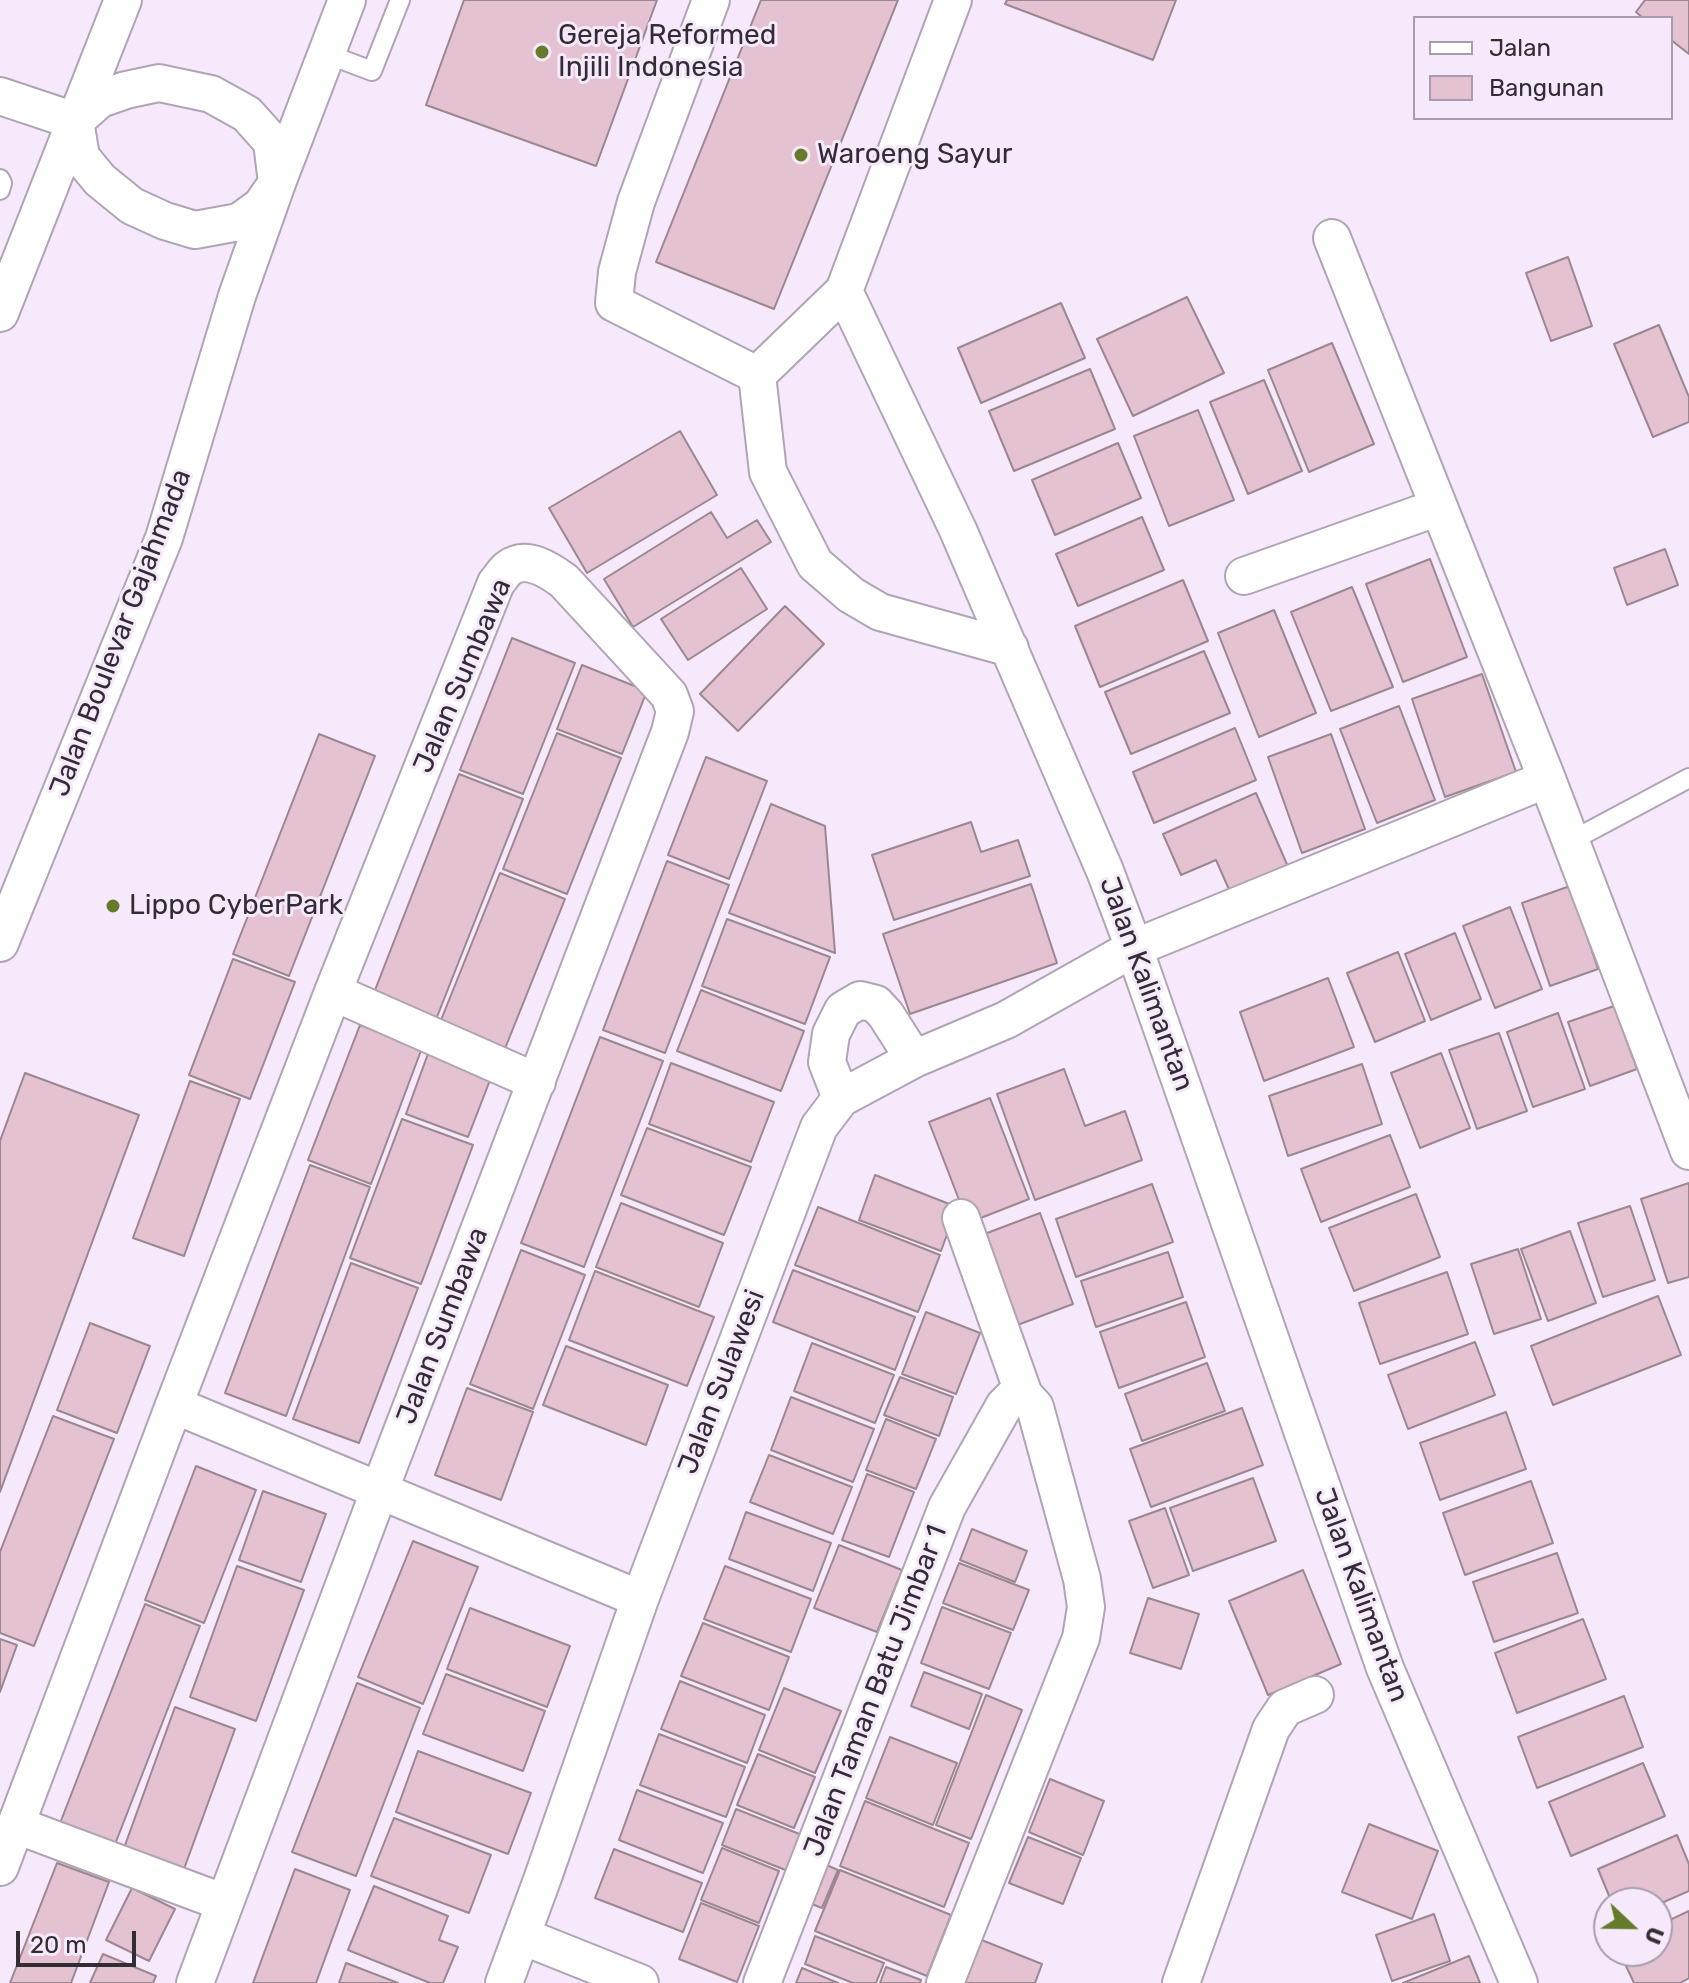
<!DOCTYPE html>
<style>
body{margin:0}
#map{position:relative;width:1689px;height:1983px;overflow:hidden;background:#f6e9fb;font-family:Rubik,sans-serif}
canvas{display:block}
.legend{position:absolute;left:1413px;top:16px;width:260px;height:104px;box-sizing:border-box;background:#f6e9fb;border:2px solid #a89eab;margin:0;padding:10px 14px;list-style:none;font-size:24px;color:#322d33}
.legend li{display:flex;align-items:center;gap:16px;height:40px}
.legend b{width:40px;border:2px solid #a89eab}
.north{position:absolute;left:1593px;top:1887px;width:80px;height:80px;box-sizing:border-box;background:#f6e9fb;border:2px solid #a89eab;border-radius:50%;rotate:112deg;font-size:22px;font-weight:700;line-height:32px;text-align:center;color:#322d33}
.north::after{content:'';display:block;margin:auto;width:28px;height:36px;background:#657b2b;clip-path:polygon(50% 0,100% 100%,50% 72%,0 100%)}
.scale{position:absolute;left:16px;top:1931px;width:120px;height:36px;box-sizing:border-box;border:4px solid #322d33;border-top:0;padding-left:10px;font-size:24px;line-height:28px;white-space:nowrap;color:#322d33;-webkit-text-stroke:6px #f6e9fb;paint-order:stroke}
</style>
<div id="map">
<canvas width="1689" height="1983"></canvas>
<ul class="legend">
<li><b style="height:10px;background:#fff"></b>Jalan</li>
<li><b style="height:22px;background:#e4c2d1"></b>Bangunan</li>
</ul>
<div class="north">U</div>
<div class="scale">20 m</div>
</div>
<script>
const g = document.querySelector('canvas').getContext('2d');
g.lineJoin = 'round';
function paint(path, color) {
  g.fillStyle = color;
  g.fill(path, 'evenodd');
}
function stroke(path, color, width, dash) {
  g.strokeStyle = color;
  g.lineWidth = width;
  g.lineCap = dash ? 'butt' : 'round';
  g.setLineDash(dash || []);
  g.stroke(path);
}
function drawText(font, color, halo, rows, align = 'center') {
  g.font = font + ' Rubik,sans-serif';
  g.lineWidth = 6;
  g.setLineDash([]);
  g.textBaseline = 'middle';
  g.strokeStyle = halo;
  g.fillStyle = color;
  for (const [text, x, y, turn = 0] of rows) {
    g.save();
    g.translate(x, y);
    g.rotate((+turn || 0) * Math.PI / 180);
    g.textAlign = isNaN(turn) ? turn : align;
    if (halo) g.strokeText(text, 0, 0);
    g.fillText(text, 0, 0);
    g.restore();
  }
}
const building = new Path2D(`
 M464,0H657L596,166L426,105Z
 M761,0H898L774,309L656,262Z
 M1007,0H1176L1153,60L1005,4Z
 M1645,0H1689V54L1671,40V18H1643L1636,12Z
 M1568,257L1592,326L1551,341L1526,273Z
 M1187,297L1224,373L1133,416L1097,339Z
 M1061,303L1085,358L981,403L958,348Z
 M1659,325L1689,397V422L1653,437L1614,344Z
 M1332,343L1374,444L1309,472L1268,370Z
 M1090,369L1115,429L1014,471L989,411Z
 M1264,380L1302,471L1248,494L1210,402Z
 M1198,410L1234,500L1169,526L1134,436Z
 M680,431L717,495L587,573L549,508Z
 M1118,443L1141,498L1055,535L1032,480Z
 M711,512L727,538L757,520L771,542L633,627L604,579Z
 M1142,517L1164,570L1078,606L1056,554Z
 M1665,549L1678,585L1627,605L1614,568Z
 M1430,559L1467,657L1403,682L1366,584Z
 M741,568L767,609L688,660L661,619Z
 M1183,580L1208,641L1100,687L1075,626Z
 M1352,587L1393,687L1331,711L1291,612Z
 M785,606L824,644L738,731L700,694Z
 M1274,610L1316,713L1259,737L1218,633Z
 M512,638L575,663L523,794L460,770Z
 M1204,651L1230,713L1131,754L1105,692Z
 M582,665L647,691L622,754L557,729Z
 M1482,674L1516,772L1445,797L1412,699Z
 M1399,706L1435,800L1377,823L1340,729Z
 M1235,728L1256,780L1154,823L1133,772Z
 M557,733L621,758L567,894L503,869Z
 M319,734L375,756L289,976L233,954Z
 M1331,734L1365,829L1302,853L1268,757Z
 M706,757L767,781L729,879L668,855Z
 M459,774L523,799L433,1027L370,1003Z
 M1256,793L1289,869L1231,894L1216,860L1181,875L1163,834Z
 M771,804L825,826L835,953L729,913Z
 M971,822L981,852L1018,840L1030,876L894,920L872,855Z
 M667,861L729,885L665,1053L603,1030Z
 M500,873L565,899L502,1056L437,1030Z
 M1031,884L1057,963L910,1014L883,934Z
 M1570,886L1598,969L1550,986L1522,903Z
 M1510,907L1542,989L1495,1008L1463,926Z
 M727,919L830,957L805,1024L702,986Z
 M1455,933L1481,999L1431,1020L1405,954Z
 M1398,952L1425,1021L1375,1042L1347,973Z
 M233,959L295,982L250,1099L189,1075Z
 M1328,978L1354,1047L1264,1081L1240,1012Z
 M701,990L804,1031L781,1091L677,1051Z
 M1614,1006L1637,1069L1590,1086L1568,1022Z
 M1558,1013L1585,1089L1533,1107L1507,1032Z
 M360,1025L422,1048L371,1184L308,1160Z
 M1499,1033L1527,1111L1477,1129L1449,1050Z
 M600,1037L663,1061L584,1267L521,1243Z
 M429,1051L492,1075L468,1137L406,1114Z
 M1441,1053L1470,1128L1420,1148L1391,1073Z
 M671,1063L774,1102L751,1162L649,1124Z
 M1362,1064L1382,1124L1288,1156L1269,1096Z
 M1064,1069L1085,1126L1125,1111L1142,1160L1035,1200L997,1094Z
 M25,1073L139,1115L0,1492V1141Z
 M190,1081L240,1099L184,1256L133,1238Z
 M990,1098L1029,1199L968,1223L929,1122Z
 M402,1119L473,1145L421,1284L350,1258Z
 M647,1128L751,1167L724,1235L621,1195Z
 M1390,1135L1410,1187L1321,1222L1301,1169Z
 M310,1165L370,1187L286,1416L225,1393Z
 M875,1175L957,1207L941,1251L859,1220Z
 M1689,1183V1277L1668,1283L1641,1199Z
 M1152,1184L1173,1242L1076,1277L1056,1219Z
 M1416,1194L1440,1257L1354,1291L1329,1228Z
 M621,1203L723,1243L699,1307L596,1267Z
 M1630,1206L1655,1280L1603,1297L1578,1223Z
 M818,1207L940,1255L918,1312L795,1265Z
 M1040,1213L1073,1304L1007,1329L974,1238Z
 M1570,1231L1596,1303L1548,1321L1521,1249Z
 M1518,1249L1541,1319L1494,1334L1471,1264Z
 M521,1250L585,1275L533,1409L470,1384Z
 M1168,1252L1183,1297L1096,1327L1081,1281Z
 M351,1263L418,1288L359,1443L293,1419Z
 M793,1270L915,1317L895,1370L773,1322Z
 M595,1271L714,1317L687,1386L569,1340Z
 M1447,1272L1468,1334L1380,1364L1359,1303Z
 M1658,1296L1681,1355L1553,1405L1531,1346Z
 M1186,1302L1205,1357L1119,1388L1100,1332Z
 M926,1312L980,1333L956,1394L902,1374Z
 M90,1323L150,1346L117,1433L57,1410Z
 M1475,1342L1495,1395L1408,1429L1388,1375Z
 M812,1343L894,1375L875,1423L794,1391Z
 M566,1346L668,1385L646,1445L543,1405Z
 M1207,1363L1225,1411L1142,1441L1125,1394Z
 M900,1377L953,1397L939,1436L884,1415Z
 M467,1388L533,1412L501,1500L435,1475Z
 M791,1397L874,1429L853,1482L771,1450Z
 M1242,1408L1263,1465L1151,1507L1130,1449Z
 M1506,1412L1526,1469L1440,1500L1420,1443Z
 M53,1416L114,1439L34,1646L0,1633V1552Z
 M886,1419L936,1439L916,1489L866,1470Z
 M769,1455L852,1487L833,1534L750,1502Z
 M196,1466L256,1490L204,1623L145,1600Z
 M867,1474L914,1492L889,1557L842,1540Z
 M1253,1478L1276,1541L1193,1571L1170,1508Z
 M1531,1481L1553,1543L1465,1575L1443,1513Z
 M263,1491L326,1514L301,1582L239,1560Z
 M1165,1508L1189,1575L1153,1588L1129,1521Z
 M746,1512L831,1543L813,1591L729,1559Z
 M972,1529L1027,1551L1015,1582L960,1560Z
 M413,1541L478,1567L423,1704L358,1677Z
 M839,1545L902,1570L877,1632L814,1608Z
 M1557,1553L1578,1613L1494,1642L1473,1582Z
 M959,1563L1029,1590L1013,1630L943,1603Z
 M237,1566L304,1590L256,1721L190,1697Z
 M725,1566L811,1599L791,1652L704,1619Z
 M1303,1570L1341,1664L1268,1695L1229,1601Z
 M1148,1598L1199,1614L1181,1669L1130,1653Z
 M145,1604L200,1626L112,1852L57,1831Z
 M942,1607L1011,1633L989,1689L921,1663Z
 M470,1608L570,1646L547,1707L447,1669Z
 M1583,1619L1606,1679L1517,1713L1495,1653Z
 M703,1623L789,1657L769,1710L681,1676Z
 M0,1639L17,1645L0,1692Z
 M924,1672L982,1694L969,1729L911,1706Z
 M446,1674L545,1711L523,1771L423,1734Z
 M680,1681L765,1715L747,1763L661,1729Z
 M357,1683L420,1708L356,1876L292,1852Z
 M784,1688L841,1711L815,1773L759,1750Z
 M986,1695L1022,1710L971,1839L936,1825Z
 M1624,1696L1643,1747L1537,1788L1518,1737Z
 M175,1707L235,1729L184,1869L124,1848Z
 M659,1734L745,1767L726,1817L640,1785Z
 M890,1737L957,1763L933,1825L866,1798Z
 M418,1751L531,1793L508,1854L396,1812Z
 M758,1754L815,1777L794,1828L737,1805Z
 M1643,1763L1665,1816L1571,1856L1549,1802Z
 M1050,1779L1104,1801L1083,1855L1029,1832Z
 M637,1790L723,1823L703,1873L619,1840Z
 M865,1801L969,1843L944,1907L840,1866Z
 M736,1809L802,1835L788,1871L722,1845Z
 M394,1818L491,1855L469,1913L371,1876Z
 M1369,1824L1438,1851L1412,1919L1342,1892Z
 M1677,1835L1689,1864V1891L1657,1905V1903H1612L1598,1869Z
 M1028,1837L1081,1858L1063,1904L1009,1883Z
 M722,1848L779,1871L759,1923L701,1900Z
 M614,1849L702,1883L683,1932L595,1898Z
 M817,1861L838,1870L822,1908L802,1900Z
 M57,1863L109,1882L71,1983H10Z
 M295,1869L350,1890L316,1983H253Z
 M840,1870L951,1915L927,1976L815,1931Z
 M374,1886L448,1916L439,1940L458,1947L443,1983H430L348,1950Z
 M132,1888L175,1909L149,1961L106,1940Z
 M701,1903L759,1926L737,1982L679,1959Z
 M1689,1911V1978L1680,1983H1634L1619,1951H1657V1926Z
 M1434,1914L1450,1961L1392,1981L1376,1935Z
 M815,1936L884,1963L876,1983H853L805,1964Z
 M979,1939L1042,1964L1035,1983H961Z
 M103,1954L156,1976L153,1983H90Z
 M1469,1956L1480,1983H1403Z
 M346,1963L398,1983H339Z
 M886,1967L921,1980L920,1983H880Z
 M802,1968L838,1983H796Z`);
paint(building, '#e4c2d1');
stroke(building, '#9b878f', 2);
const lane = new Path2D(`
 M327,54L372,71L400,0
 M0,179L2,183L0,190
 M1571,841L1689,778`);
const street = new Path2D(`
 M711,0L636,202L617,272L614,303L757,375
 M0,96L75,121
 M75,121L81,157L100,180L132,206L165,221L195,230L239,222L261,206L277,183L347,0
 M1332,238L1547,779
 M844,291L958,530L1105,871L1134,948L1385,1668L1519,1983
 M0,313L123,0
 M757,375L844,291L953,0
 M757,375L768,472L815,564L851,595L880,612L1010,648
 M1244,576L1439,507
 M0,943L164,538L237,296L277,183L272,142L247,114L211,94L159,83L126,90L100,99L75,121
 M333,992L537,1082
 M841,1098L827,1062L831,1034L843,1010L860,1000L876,1004L886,1015L914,1059
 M961,1218L1024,1395
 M174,1405L640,1599
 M16,1825L225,1903
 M0,1867L174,1405L333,992L496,583C500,579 504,571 509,568C527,555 549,570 564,581L669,695L675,711L670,732L380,1489L195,1983
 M522,1936L640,1983
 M504,1983L542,1880L640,1599L808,1156L819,1127L841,1098L914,1059L1006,1020L1134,948L1547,779L1689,1151
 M762,1983L947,1507L1004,1406L1014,1396L1024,1395L1035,1407L1082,1579L1086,1607L1081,1638L945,1983
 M1181,1983L1271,1729L1285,1708L1315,1695`);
stroke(lane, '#b0a4b5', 22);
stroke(street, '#b0a4b5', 40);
stroke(lane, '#fff', 18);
stroke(street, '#fff', 36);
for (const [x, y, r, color] of [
 [542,52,8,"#657b2b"],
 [801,155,8,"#657b2b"],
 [113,906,8,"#657b2b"]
]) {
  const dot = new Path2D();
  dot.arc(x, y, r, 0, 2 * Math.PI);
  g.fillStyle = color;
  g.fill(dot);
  stroke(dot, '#f6e9fb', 3);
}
drawText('28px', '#322d33', '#f6e9fb', [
 ["Gereja Reformed",558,36],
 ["Injili Indonesia",558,68],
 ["Waroeng Sayur",817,155],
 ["Lippo CyberPark",129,906]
], 'left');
drawText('28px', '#322d33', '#f6e9fb', [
 ["Jalan Boulevar Gajahmada",121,633,-69],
 ["Jalan Sumbawa",463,676,-67],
 ["Jalan Kalimantan",1146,984,70],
 ["Jalan Sumbawa",443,1326,-69],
 ["Jalan Sulawesi",722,1382,-69],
 ["Jalan Kalimantan",1361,1595,70],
 ["Jalan Taman Batu Jimbar 1",876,1691,-69]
]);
</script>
